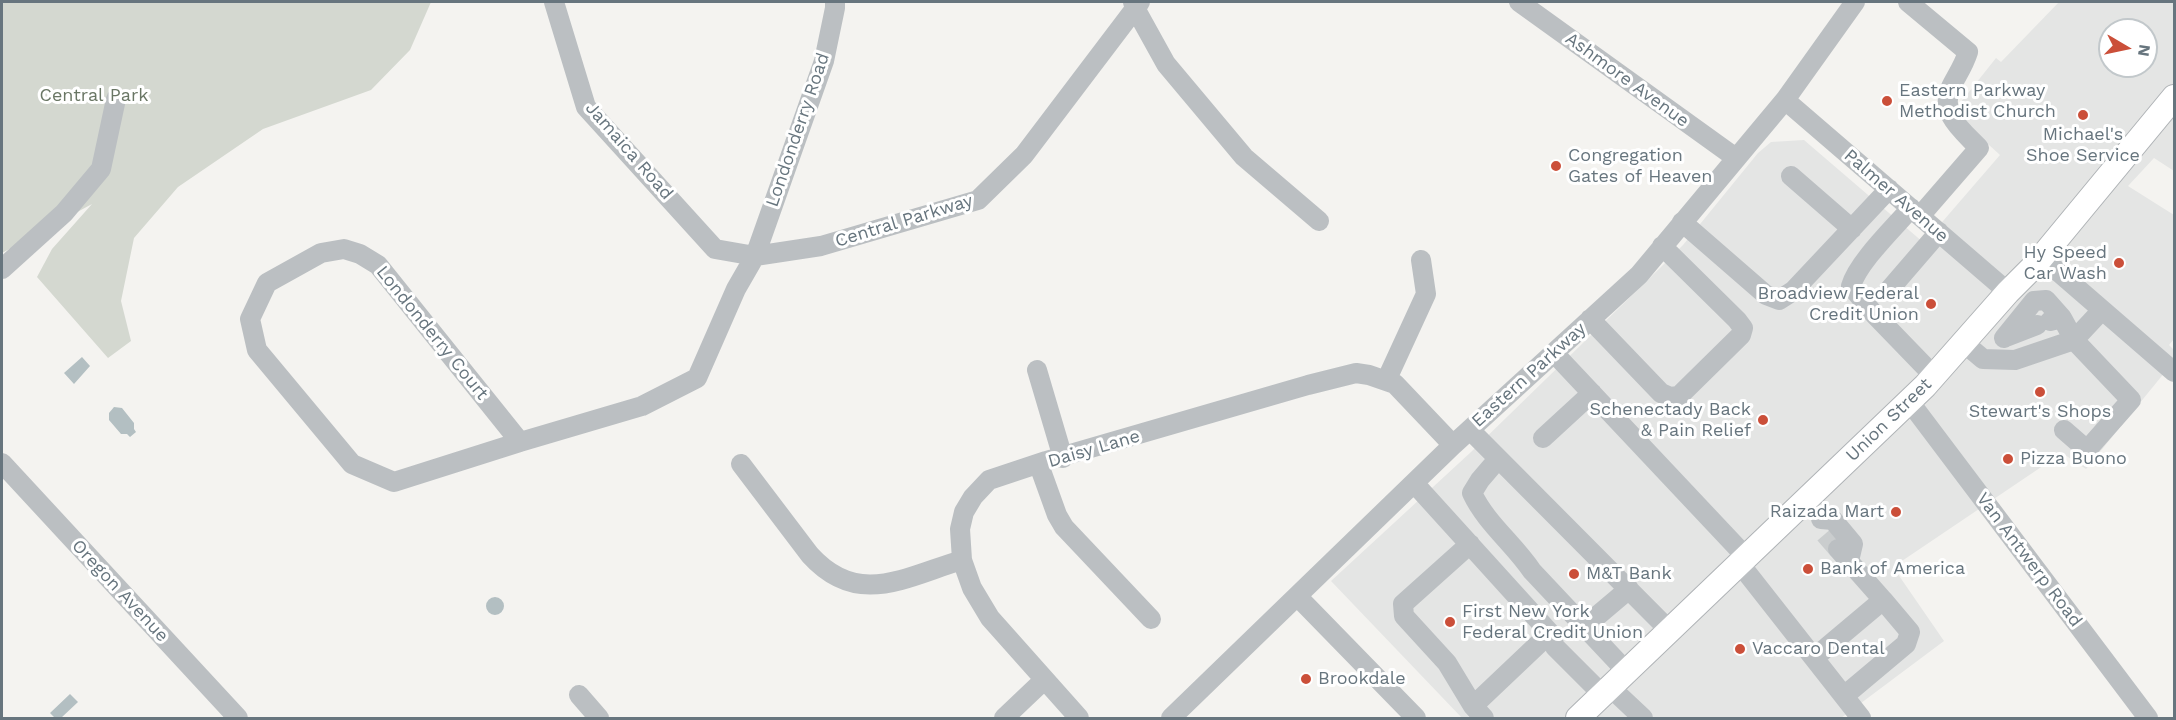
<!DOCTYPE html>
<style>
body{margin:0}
#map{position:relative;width:2176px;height:720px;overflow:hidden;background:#f4f3f0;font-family:"Work Sans",sans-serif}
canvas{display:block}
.frame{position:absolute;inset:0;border:3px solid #67757e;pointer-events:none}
.north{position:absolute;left:2098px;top:18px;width:60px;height:60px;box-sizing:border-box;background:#fff;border:2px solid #c2c8cb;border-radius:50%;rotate:99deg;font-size:16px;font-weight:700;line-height:24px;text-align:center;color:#67757e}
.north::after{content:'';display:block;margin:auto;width:21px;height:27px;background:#cb4f39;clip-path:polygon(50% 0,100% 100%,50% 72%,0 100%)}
</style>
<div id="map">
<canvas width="2176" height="720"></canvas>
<div class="frame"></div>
<div class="north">N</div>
</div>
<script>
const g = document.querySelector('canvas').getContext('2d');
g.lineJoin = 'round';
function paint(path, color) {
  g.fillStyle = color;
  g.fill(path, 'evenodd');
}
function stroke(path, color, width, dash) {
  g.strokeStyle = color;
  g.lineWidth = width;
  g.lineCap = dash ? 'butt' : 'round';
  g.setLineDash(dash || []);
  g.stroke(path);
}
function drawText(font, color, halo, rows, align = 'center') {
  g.font = font + ' "Work Sans",sans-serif';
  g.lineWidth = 6;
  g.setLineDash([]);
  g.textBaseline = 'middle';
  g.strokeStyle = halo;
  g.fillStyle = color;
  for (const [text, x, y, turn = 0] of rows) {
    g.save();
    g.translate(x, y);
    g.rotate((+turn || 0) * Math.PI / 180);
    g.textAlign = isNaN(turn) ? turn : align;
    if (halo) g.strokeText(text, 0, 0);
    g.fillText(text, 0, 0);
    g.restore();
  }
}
paint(new Path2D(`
 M2059,2H2174V133L2173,136L2174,137V171L2154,158L2128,186L2174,215V339L2169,345L2174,350V361L2086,469L2062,453L1893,567L1944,641L1841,718H1462L1331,581L1471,452L1660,268L1683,245L1758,153L1771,142L1804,140L1924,243L2000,155L1953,112L1996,58L2001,62ZM2110,30H2146V66H2110Z`), '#e4e5e4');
paint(new Path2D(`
 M2,2H431L410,50L371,90L263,129L178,187L134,238L121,301L131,341L108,358L37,277L52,249L92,204L2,253Z`), '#d4d8d0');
paint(new Path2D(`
 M82,357L90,366L74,384L64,373Z
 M114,407L122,408L134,423V429L136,432L130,437L127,434H121L109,420V413Z
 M486 606a9 9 0 1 1 18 0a9 9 0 1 1-18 0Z
 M70,694L78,702L61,718H55L50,713Z`), '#b3bfc2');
stroke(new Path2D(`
 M1825,534L1838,549`), '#cacdce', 20, [20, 10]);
const major = new Path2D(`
 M1578,718L1925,386L2008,292L2036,264L2174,97`);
stroke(major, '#afb3b6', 26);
stroke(new Path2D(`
 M554,2L586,107L715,249L755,256L821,246L978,200L1024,155L1140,2
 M1133,2L1135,8L1166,64L1244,157L1319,221
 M1519,2L1736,158
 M1908,2L1968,52C1964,65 1957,75 1951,87C1939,114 1962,130 1979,148L1920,216
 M1785,100L2008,292
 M1791,176L1852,229
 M1911,208C1894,228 1858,262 1851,286L1874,314L1934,376
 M1682,222L1766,295L1779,300L1793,291L1889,189
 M344,249L360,254L378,265L520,442L394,482L352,464L257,350L250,319L267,283L321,253Z
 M2036,264L2055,269L2174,372
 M2,269L64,213L101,169L116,99
 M1889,290L1939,232
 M1590,319L1661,393L1670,397L1679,396L1741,335L1743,328L1737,320L1662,246
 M2050,321L2062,318L2074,340L2131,400L2087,450L2064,430
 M2006,337L2037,325
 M2004,338L2034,301L2046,300L2062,318
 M1964,343L1983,359L2015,360L2074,340L2102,310
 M1554,353L1747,558
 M1037,370L1063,458
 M1386,381L1426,294L1421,260
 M1909,401L2148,718
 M1470,430L1670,631
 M1543,438L1592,393
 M520,442L642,406L697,378L736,289L755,256L824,61L835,8V2
 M1498,459L1480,480L1472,493C1486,523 1514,544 1532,571L1627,672
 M2,463L238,718
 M741,464L810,555C858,608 905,577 962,560
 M1039,465L1057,515L1064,527L1151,619
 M1414,483L1550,633L1555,647L1603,695
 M1821,519L1833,520L1853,544L1849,561
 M1470,544L1403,604L1404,616L1447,663L1473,706L1484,718
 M1838,549L1883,600
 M1740,564L1861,718
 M1297,596L1416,718
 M1584,627L1629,589
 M1814,658L1883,600L1910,632L1906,644L1844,696
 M1611,688L1643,718
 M579,695L599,718
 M1473,706L1550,633
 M1004,718L1044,680
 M1079,718L990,618L972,588L962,560L960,529L964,512L973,497L989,480L1046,461L1308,385L1356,373L1369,375L1395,384L1453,445
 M1171,718L1453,445L1639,275L1785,100L1855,2`), '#bbbfc2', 20);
stroke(major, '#fff', 24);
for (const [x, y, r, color] of [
 [1887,101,6,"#cb4f39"],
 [2083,115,6,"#cb4f39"],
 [1556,166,6,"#cb4f39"],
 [2119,263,6,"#cb4f39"],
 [1931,304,6,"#cb4f39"],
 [2040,392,6,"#cb4f39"],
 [1763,420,6,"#cb4f39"],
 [2008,459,6,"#cb4f39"],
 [1896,512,6,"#cb4f39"],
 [1808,569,6,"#cb4f39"],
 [1574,574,6,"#cb4f39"],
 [1450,622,6,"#cb4f39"],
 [1740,649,6,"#cb4f39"],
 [1306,679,6,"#cb4f39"]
]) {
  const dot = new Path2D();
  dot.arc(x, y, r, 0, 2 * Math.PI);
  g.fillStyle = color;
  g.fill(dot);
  stroke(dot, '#fff', 2);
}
drawText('18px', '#67757e', '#fff', [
 ["Ashmore Avenue",1627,80,36],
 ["Londonderry Road",798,130,-71],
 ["Jamaica Road",629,151,49],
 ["Palmer Avenue",1896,196,41],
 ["Central Parkway",904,221,-17],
 ["Londonderry Court",432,333,51],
 ["Eastern Parkway",1529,375,-42],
 ["Union Street",1889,420,-44],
 ["Daisy Lane",1094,449,-16],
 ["Van Antwerp Road",2029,560,53],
 ["Oregon Avenue",120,591,47]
]);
drawText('18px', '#67757e', '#fff', [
 ["Eastern Parkway",1899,91],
 ["Methodist Church",1899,112],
 ["Michael's",2083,135,"center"],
 ["Shoe Service",2083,156,"center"],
 ["Congregation",1568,156],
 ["Gates of Heaven",1568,177],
 ["Hy Speed",2107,253,"right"],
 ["Car Wash",2107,274,"right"],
 ["Broadview Federal",1919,294,"right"],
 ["Credit Union",1919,315,"right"],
 ["Schenectady Back",1751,410,"right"],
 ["& Pain Relief",1751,431,"right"],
 ["Stewart's Shops",2040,412,"center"],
 ["Pizza Buono",2020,459],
 ["Raizada Mart",1884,512,"right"],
 ["Bank of America",1820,569],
 ["M&T Bank",1586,574],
 ["First New York",1462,612],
 ["Federal Credit Union",1462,633],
 ["Vaccaro Dental",1752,649],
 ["Brookdale",1318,679]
], 'left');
drawText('18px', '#697664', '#fff', [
 ["Central Park",94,96]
]);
</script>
